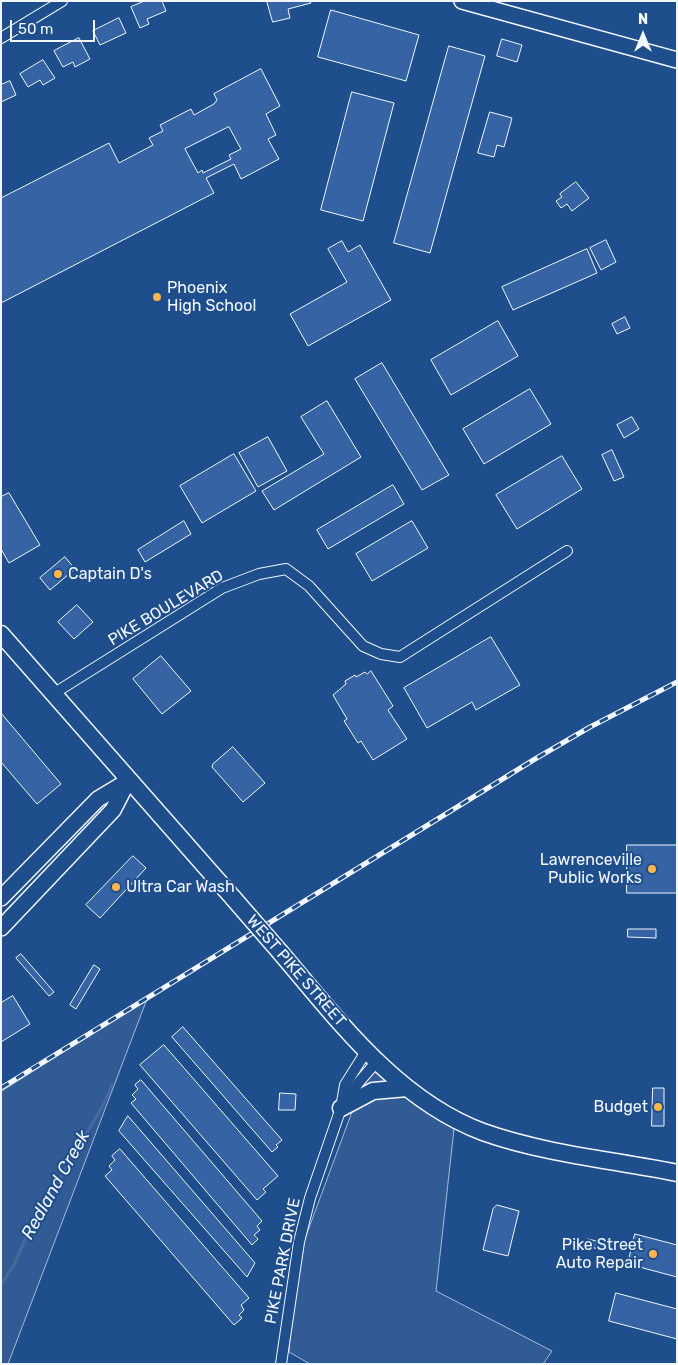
<!DOCTYPE html>
<style>
body{margin:0}
#map{position:relative;width:678px;height:1365px;overflow:hidden;background:#1f4e8c;font-family:Rubik,sans-serif}
canvas{display:block}
.frame{position:absolute;inset:0;border:2px solid #f2f6ff;pointer-events:none}
.north{position:absolute;left:618px;top:10px;width:50px;height:50px;-webkit-text-stroke:4px #1f4e8c;paint-order:stroke;rotate:0deg;font-size:14px;font-weight:700;line-height:20px;text-align:center;color:#f2f6ff}
.north::after{content:'';display:block;margin:auto;width:18px;height:22px;background:#f2f6ff;clip-path:polygon(50% 0,100% 100%,50% 72%,0 100%)}
.scale{position:absolute;left:10px;top:20px;width:85px;height:22px;box-sizing:border-box;border:2px solid #f2f6ff;border-top:0;padding-left:6px;font-size:15px;line-height:18px;white-space:nowrap;color:#f2f6ff;-webkit-text-stroke:4px #1f4e8c;paint-order:stroke}
</style>
<div id="map">
<canvas width="678" height="1365"></canvas>
<div class="frame"></div>
<div class="north">N</div>
<div class="scale">50 m</div>
</div>
<script>
const g = document.querySelector('canvas').getContext('2d');
g.lineJoin = 'round';
function paint(path, color) {
  g.fillStyle = color;
  g.fill(path, 'evenodd');
}
function stroke(path, color, width, dash) {
  g.strokeStyle = color;
  g.lineWidth = width;
  g.lineCap = dash ? 'butt' : 'round';
  g.setLineDash(dash || []);
  g.stroke(path);
}
function drawText(font, color, halo, rows, align = 'center') {
  g.font = font + ' Rubik,sans-serif';
  g.lineWidth = 4;
  g.setLineDash([]);
  g.textBaseline = 'middle';
  g.strokeStyle = halo;
  g.fillStyle = color;
  for (const [text, x, y, turn = 0] of rows) {
    g.save();
    g.translate(x, y);
    g.rotate((+turn || 0) * Math.PI / 180);
    g.textAlign = isNaN(turn) ? turn : align;
    if (halo) g.strokeText(text, 0, 0);
    g.fillText(text, 0, 0);
    g.restore();
  }
}
const built = new Path2D(`
 M147,999L8,1364H1V1092Z
 M369,1067L455,1120L436,1291L552,1351L543,1364H310L289,1352L295,1266Z`);
paint(built, '#305b95');
stroke(built, '#a8bbd7', 1);
stroke(new Path2D(`
 M1,1285L15,1263L37,1211L59,1180L102,1107L112,1085`), '#446ba0', 3);
const building = new Path2D(`
 M145,1H162L166,11L147,19L149,24L140,28L131,7Z
 M267,1H310L311,3L288,9L290,18L273,22Z
 M331,10L419,35L406,81L318,57Z
 M119,18L126,33L100,45L93,31Z
 M79,38L90,59L75,67L73,62L63,67L54,51Z
 M502,39L522,45L517,62L497,56Z
 M449,46L485,56L430,253L394,243Z
 M43,60L55,78L43,85L40,80L28,87L20,74Z
 M261,69L280,106L266,114L276,135L268,139L279,159L241,179L234,164L206,178L214,193L1,303V198L109,143L119,163L153,145L149,138L163,131L160,125L191,109L194,115L214,104L217,100L214,94ZM229,127L241,149L229,155L231,159L203,173L202,170L198,173L185,149Z
 M10,81L16,95L1,102V85Z
 M352,92L394,103L363,221L321,210Z
 M490,112L512,118L504,147L497,145L494,157L478,153Z
 M576,182L589,198L572,211L567,204L561,208L556,201L562,197L560,194Z
 M606,240L616,262L601,270L590,248Z
 M342,241L348,252L360,245L391,300L308,346L290,314L347,282L328,249Z
 M587,249L597,273L513,310L502,287Z
 M625,317L630,328L617,334L612,324Z
 M498,321L518,356L451,395L431,360Z
 M382,363L449,475L422,490L355,379Z
 M530,389L551,424L484,464L463,429Z
 M327,401L361,457L274,510L262,491L324,454L301,417Z
 M632,417L639,429L624,438L617,425Z
 M268,437L287,471L258,487L239,453Z
 M612,450L624,477L614,481L602,455Z
 M234,454L256,491L202,523L180,486Z
 M562,456L582,489L517,529L496,495Z
 M393,485L404,504L328,549L317,530Z
 M9,493L40,545L9,563L1,549V497Z
 M184,521L191,534L145,562L138,550Z
 M412,521L428,548L372,581L356,554Z
 M65,557L75,569L50,590L40,578Z
 M77,605L93,622L74,639L58,622Z
 M491,637L520,685L476,710L472,702L427,728L404,688Z
 M161,656L191,691L162,714L133,679Z
 M371,671L393,706L388,710L407,739L373,760L361,741L358,743L344,721L347,719L333,695L346,684L345,681L355,675L356,677L365,672L367,674Z
 M1,713L61,784L37,804L1,762Z
 M233,747L265,783L243,802L212,767L213,764Z
 M627,845H677V893H627Z
 M133,856L146,868L100,918L86,905Z
 M628,929H656V938L628,937Z
 M21,954L54,992L49,996L16,958Z
 M94,965L100,969L76,1009L70,1005Z
 M13,996L30,1024L1,1042V1003Z
 M183,1027L282,1140L276,1145L278,1147L272,1152L172,1037Z
 M164,1045L278,1176L263,1189L266,1192L257,1200L140,1065Z
 M141,1080L262,1221L257,1226L260,1230L254,1235L258,1239L252,1245L131,1103L136,1099L132,1095L138,1089L135,1085Z
 M653,1088H664V1126H652Z
 M280,1093L296,1094L295,1110H279Z
 M128,1116L255,1263L247,1277L119,1131Z
 M120,1149L249,1298L241,1305L244,1310L239,1315L242,1318L234,1325L105,1176L112,1170L109,1166L115,1160L112,1156Z
 M497,1205L519,1211L508,1256L483,1250L493,1209Z
 M635,1234L677,1245V1277L628,1264Z
 M588,1239L605,1243L603,1250L586,1246Z
 M616,1293L677,1309V1339L609,1321Z`);
paint(building, '#3563a3');
stroke(building, '#f2f6ff', 1);
const street = new Path2D(`
 M1,38L62,1
 M53,694L222,588L259,574L286,569L309,586L363,646L381,654L400,657L567,551
 M345,1103L359,1082L378,1060
 M281,1364L299,1242L310,1198L341,1108L345,1085L367,1050`);
const secondary = new Path2D(`
 M462,1L677,60
 M1,898L98,799L128,781
 M1,928L113,810L128,781`);
const primary = new Path2D(`
 M1,634L234,899
 M280,952C338,1020 397,1100 483,1132C545,1154 613,1160 677,1173
 M341,1108L373,1091L407,1088`);
stroke(street, '#f2f6ff', 12);
stroke(secondary, '#f2f6ff', 18);
stroke(primary, '#f2f6ff', 19);
stroke(street, '#1f4e8c', 10);
stroke(secondary, '#1f4e8c', 15);
stroke(primary, '#1f4e8c', 16);
const rail = new Path2D(`
 M1,1088L535,759L590,727L677,682`);
stroke(rail, '#f2f6ff', 5);
stroke(rail, '#1f4e8c', 3, [9]);
const primaryBridge = new Path2D(`
 M234,899L280,952`);
stroke(primaryBridge, '#f2f6ff', 19, []);
stroke(primaryBridge, '#1f4e8c', 16);
for (const [x, y, r, color] of [
 [157,297,5,"#ffb74d"],
 [58,574,5,"#ffb74d"],
 [652,869,5,"#ffb74d"],
 [116,887,5,"#ffb74d"],
 [658,1107,5,"#ffb74d"],
 [653,1254,5,"#ffb74d"]
]) {
  const dot = new Path2D();
  dot.arc(x, y, r, 0, 2 * Math.PI);
  g.fillStyle = color;
  g.fill(dot);
  stroke(dot, '#1f4e8c', 2);
}
drawText('16px', '#f2f6ff', '#1f4e8c', [
 ["Phoenix",167,288],
 ["High School",167,306],
 ["Captain D's",68,574],
 ["Lawrenceville",642,860,"right"],
 ["Public Works",642,878,"right"],
 ["Ultra Car Wash",126,887],
 ["Budget",648,1107,"right"],
 ["Pike Street",643,1245,"right"],
 ["Auto Repair",643,1263,"right"]
], 'left');
drawText('16px', '#f2f6ff', '#1f4e8c', [
 ["PIKE BOULEVARD",166,608,-31],
 ["WEST PIKE STREET",296,971,49],
 ["PIKE PARK DRIVE",283,1261,-79]
]);
drawText('italic 18px', '#f2f6ff', '#1f4e8c', [
 ["Redland Creek",56,1185,-61]
]);
</script>
